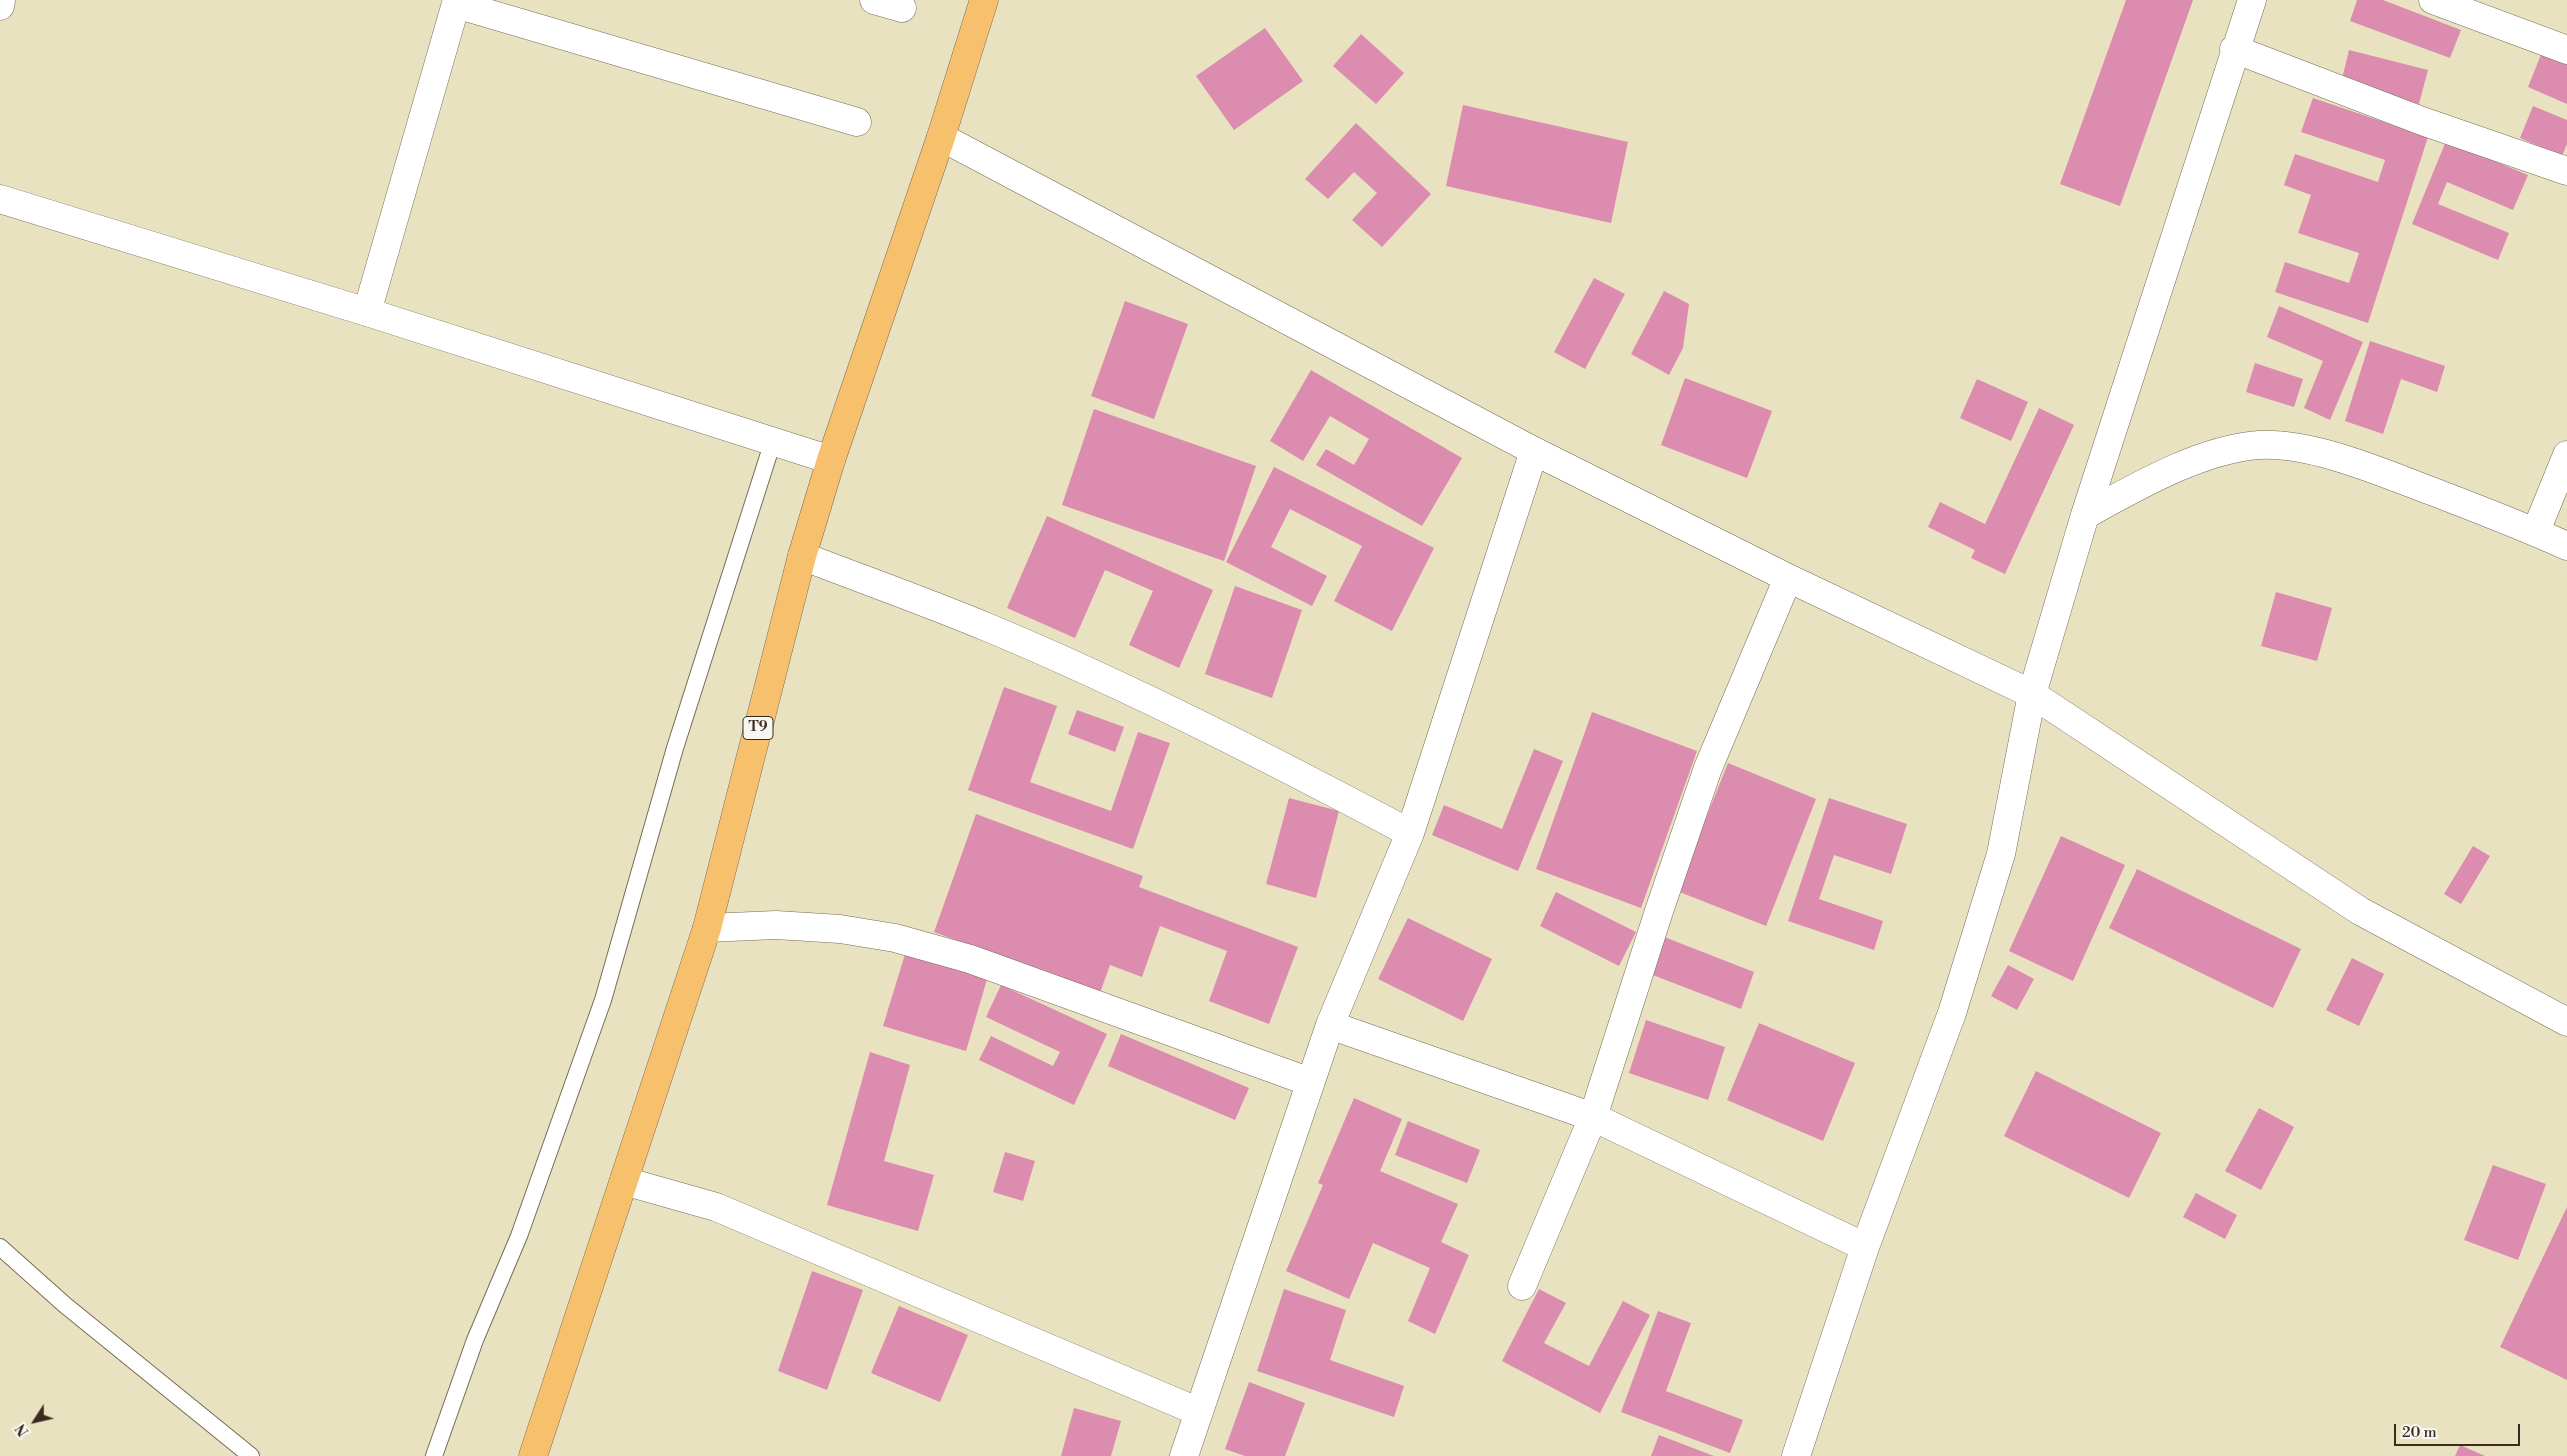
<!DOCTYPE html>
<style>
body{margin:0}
#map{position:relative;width:2567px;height:1456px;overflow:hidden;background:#e9e2c0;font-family:"Libre Bodoni",serif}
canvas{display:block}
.north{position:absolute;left:10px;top:1396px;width:50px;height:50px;-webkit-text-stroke:4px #f6f6f2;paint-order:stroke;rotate:235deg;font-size:14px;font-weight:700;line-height:20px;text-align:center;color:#3b2a1e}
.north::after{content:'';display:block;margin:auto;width:18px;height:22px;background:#3b2a1e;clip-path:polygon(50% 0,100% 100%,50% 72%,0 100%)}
.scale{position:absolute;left:2394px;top:1424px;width:126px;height:22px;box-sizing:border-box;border:2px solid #3b2a1e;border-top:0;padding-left:6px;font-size:15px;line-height:18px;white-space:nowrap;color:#3b2a1e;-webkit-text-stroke:4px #f6f6f2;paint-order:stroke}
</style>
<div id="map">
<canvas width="2567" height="1456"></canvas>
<div class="north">N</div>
<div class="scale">20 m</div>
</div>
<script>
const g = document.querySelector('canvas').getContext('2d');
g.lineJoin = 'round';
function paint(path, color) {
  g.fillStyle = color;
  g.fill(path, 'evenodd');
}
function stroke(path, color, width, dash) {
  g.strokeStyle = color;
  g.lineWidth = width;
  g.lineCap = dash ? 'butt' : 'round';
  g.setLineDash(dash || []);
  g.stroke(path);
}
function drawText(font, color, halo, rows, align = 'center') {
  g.font = font + ' "Libre Bodoni",serif';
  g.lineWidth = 4;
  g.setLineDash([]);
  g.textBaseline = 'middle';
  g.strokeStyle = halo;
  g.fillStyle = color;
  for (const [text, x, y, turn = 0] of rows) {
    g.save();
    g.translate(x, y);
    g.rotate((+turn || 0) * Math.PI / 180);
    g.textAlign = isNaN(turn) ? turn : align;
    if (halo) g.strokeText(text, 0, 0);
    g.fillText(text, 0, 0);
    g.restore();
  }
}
paint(new Path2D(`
 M2126,0H2193L2120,206L2060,184Z
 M2357,0H2383L2461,30L2450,58L2350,21Z
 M1265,28L1303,81L1234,130L1196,76Z
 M1361,34L1404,73L1376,104L1333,66Z
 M2349,50L2428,70L2419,104L2341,83Z
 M2542,52L2567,63V104L2528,87Z
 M2313,98L2428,137L2368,323L2275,292L2285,262L2349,283L2359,253L2298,233L2311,195L2284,185L2295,154L2378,182L2385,160L2301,132Z
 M1463,105L1628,142L1611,223L1446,186Z
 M2533,106L2567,120V144L2562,156L2520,138Z
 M1356,123L1431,194L1382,247L1352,220L1377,193L1354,172L1328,199L1305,179Z
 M2446,141L2528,175L2513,210L2447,182L2438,204L2509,233L2498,260L2412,224Z
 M1594,278L1625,294L1585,369L1554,352Z
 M1664,291L1689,304L1683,348L1669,375L1631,354Z
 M1125,301L1188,324L1154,419L1091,396Z
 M2279,306L2363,342L2330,420L2304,408L2323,361L2267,337Z
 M2370,341L2445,366L2437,392L2401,379L2383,434L2345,421Z
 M2255,363L2303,379L2294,407L2246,392Z
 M1311,370L1462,458L1422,526L1316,465L1326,449L1354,465L1369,439L1330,416L1303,461L1270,441Z
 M1685,378L1772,411L1747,478L1661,445Z
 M1977,379L2028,402L2011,441L1960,418Z
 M2039,408L2074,425L2005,574L1971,558L1975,550L1928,527L1940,502L1985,524Z
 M1094,409L1256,466L1224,561L1062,505Z
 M1274,467L1434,548L1392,631L1334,601L1362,546L1290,509L1271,547L1327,576L1312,606L1226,562Z
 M1047,516L1213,590L1179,668L1129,645L1153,591L1105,570L1075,638L1007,608Z
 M1235,586L1302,610L1272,698L1205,674Z
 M2276,592L2332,608L2317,661L2261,646Z
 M1004,687L1057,706L1030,782L1111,811L1138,732L1170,743L1133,849L968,790Z
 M1077,710L1124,727L1115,752L1068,734Z
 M1592,712L1697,751L1641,908L1536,869Z
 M1534,749L1563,761L1518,871L1432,835L1444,805L1502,829Z
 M1728,763L1816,799L1766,926L1677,891Z
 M1289,798L1339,811L1316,898L1266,884Z
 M1829,798L1907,824L1891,874L1834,855L1819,899L1883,921L1874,950L1788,921Z
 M976,814L1143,876L1139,887L1298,947L1269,1024L1209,1001L1227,951L1160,926L1142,977L1110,965L1100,993L934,932Z
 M2061,836L2125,865L2073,981L2009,951Z
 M2473,846L2490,856L2461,904L2444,894Z
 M2137,869L2301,949L2273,1008L2109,928Z
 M1556,892L1636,932L1619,966L1540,926Z
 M1408,918L1492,959L1463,1021L1378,979Z
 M1659,935L1754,972L1741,1009L1645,972Z
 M906,951L988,976L966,1051L883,1026Z
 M2352,958L2384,974L2359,1026L2326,1010Z
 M2008,965L2034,979L2017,1010L1991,996Z
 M1001,985L1107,1034L1074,1105L979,1060L991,1036L1053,1066L1060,1052L986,1017Z
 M1646,1020L1725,1047L1708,1100L1629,1073Z
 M1759,1023L1855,1063L1823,1141L1727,1100Z
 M1121,1034L1249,1088L1235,1120L1108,1066Z
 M870,1052L910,1065L884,1161L934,1175L918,1231L827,1205Z
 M2036,1071L2161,1133L2129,1198L2004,1136Z
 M1354,1098L1402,1119L1380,1171L1458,1204L1441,1242L1469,1255L1435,1334L1408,1321L1430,1268L1373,1243L1349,1299L1286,1271L1323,1185L1318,1183Z
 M2259,1108L2294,1127L2261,1190L2225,1171Z
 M1408,1121L1480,1150L1467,1183L1395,1155Z
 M1005,1152L1035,1161L1023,1201L993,1192Z
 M2493,1165L2546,1184L2518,1260L2464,1240Z
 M2196,1193L2237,1215L2225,1239L2183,1217Z
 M2567,1207V1380L2500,1347Z
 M812,1271L863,1290L827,1390L778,1371Z
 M1284,1289L1346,1310L1330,1360L1404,1386L1394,1417L1257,1371Z
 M1539,1289L1566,1303L1544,1343L1589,1366L1623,1301L1650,1315L1600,1413L1502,1361Z
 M899,1306L968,1335L940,1402L871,1373Z
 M1658,1311L1691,1323L1666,1391L1743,1420L1730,1453L1621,1412Z
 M1249,1382L1305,1403L1285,1456H1245L1225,1449Z
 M1074,1408L1121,1421L1111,1456H1061Z
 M1659,1435L1714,1456H1651Z
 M2460,1445L2485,1456H2455Z`), '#dc8caf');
const lane = new Path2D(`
 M0,1247L65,1305L251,1456
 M434,1456L475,1340L519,1236L603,1000L675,748L773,441`);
const street = new Path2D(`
 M874,0L902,8
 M2433,0L2567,50
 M456,4L857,122
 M0,6L1,0
 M2234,49L2422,121L2567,171
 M941,137L1534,451L1788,578L2032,694L2360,911L2567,1022
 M0,199L367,312L831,460
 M367,312L457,0
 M2085,515C2136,487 2201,449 2259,445C2313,442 2383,473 2434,492C2478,509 2523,526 2567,546
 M2536,531L2567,455
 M802,556C864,580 927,602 989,628C1133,688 1272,760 1410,833
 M707,928L776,925L840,929L895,938L970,959L1310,1082
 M1330,1025L1593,1117L1865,1247
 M624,1181L716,1207L1199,1412
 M1522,1286L1593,1117L1659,911L1708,768L1788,578
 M1184,1456L1330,1025L1410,833L1534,451
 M1796,1456L1865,1247L1952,1013L2001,854L2032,694L2085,515L2252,0`);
const highway = new Path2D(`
 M533,1456L707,928L802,556L831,460L941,137L984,0`);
stroke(lane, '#786a57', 18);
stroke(street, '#786a57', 29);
stroke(highway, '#786a57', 29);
stroke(lane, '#fff', 16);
stroke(street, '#fff', 28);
stroke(highway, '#f7c06c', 28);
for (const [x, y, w] of [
 [758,728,30]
]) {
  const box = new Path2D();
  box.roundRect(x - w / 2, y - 11.5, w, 23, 4);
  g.fillStyle = '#f6f6f2';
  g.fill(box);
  stroke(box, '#3b2a1e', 1);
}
drawText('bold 14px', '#3b2a1e', null, [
 ["T9",758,728]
]);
</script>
